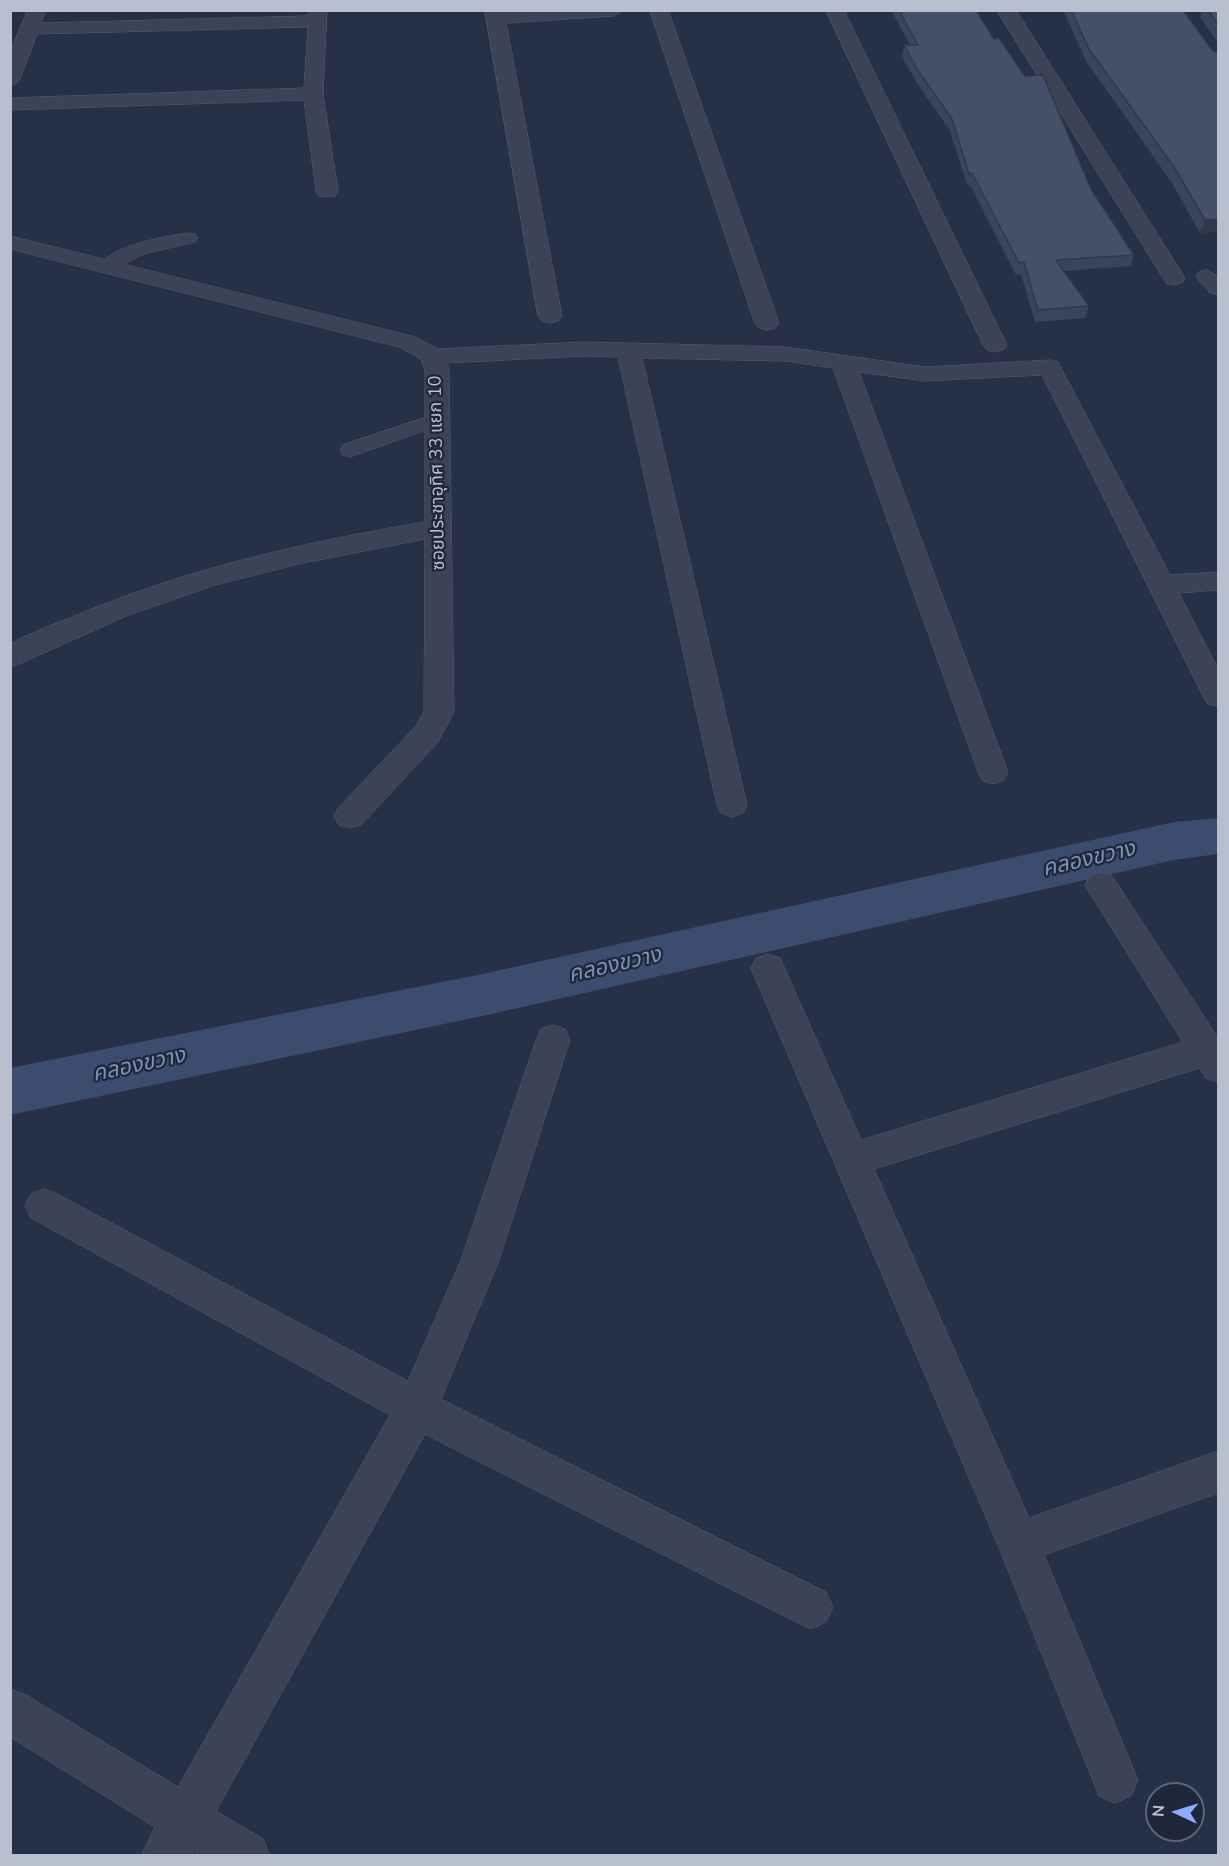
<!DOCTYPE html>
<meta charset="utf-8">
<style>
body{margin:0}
#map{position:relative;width:1229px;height:1866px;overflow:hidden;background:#263046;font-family:"Nunito Sans",sans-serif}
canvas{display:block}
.frame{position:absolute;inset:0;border:12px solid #b8bfce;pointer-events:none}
.north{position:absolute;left:1145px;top:1782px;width:60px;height:60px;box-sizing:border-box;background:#1f283a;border:2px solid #5c6475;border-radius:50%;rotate:274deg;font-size:16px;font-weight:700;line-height:24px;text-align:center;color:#b8bfce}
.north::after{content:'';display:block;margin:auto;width:21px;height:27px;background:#8daefe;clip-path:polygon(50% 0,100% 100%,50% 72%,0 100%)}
</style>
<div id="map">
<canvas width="1229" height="1866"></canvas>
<div class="frame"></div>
<div class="north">N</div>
</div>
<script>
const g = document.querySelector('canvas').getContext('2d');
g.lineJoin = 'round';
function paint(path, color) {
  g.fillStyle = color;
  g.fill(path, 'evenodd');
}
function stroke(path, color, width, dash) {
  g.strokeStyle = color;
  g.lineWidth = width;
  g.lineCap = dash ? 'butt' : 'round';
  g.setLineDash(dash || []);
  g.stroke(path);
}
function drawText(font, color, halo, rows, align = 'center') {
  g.font = font + ' "Nunito Sans","Noto Sans Thai",sans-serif';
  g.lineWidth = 4.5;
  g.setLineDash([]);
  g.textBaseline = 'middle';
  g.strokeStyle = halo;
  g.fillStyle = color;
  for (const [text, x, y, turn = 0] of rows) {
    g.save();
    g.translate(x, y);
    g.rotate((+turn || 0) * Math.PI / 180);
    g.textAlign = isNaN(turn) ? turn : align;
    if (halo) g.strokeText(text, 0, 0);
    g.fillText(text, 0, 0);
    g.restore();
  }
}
paint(new Path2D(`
 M1218,818V854L1174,860L487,1015L10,1115V1068L487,973L1174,822Z`), '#3b4c6f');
const lane = new Path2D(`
 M189,233L195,234L198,238L195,242L143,254L113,270H101L98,266C114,244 164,237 189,233Z
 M436,414L443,416L446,420L443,424L350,457L343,455L340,450L343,445Z`);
const street = new Path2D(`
 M28,10H46L41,23L308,16L309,10H327L323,94L338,191L335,196L327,197L319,196L316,191L304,100L10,110V98L304,88L308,27L37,34L20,79L17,83L10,85V53Z
 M485,10H623L614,16L506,23L562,316L558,321L550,323L542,321L538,316Z
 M650,10H668L779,323L775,328L767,330L759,328L755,323Z
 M826,10H844L1007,345L1003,350L995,352L987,350L983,345Z
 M997,10H1016L1185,278L1182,283L1174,285L1166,283L1163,278Z
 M10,236L415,337L438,349L584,342L785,347L925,367L1050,360L1058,362L1170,575L1218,572V590L1179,593L1218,669V706L1208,704L1203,696L1042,375L925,381L859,372L1008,772L1004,780L993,784L982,780L978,772L833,368L785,361L642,358L747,805L743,813L732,817L721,813L717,805L618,357L584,356L447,363L449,371L454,712L438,742L361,825L350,828L339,825L334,816L339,807L416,726L424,712L425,539L298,564L215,585L126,616L10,668V644C32,632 55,624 77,615C189,568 306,542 425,522V371L421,359L399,347L10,249Z
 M1207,270L1218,276V295L1210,293L1196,277L1199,272Z
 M1101,872L1112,876L1218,1038V1082L1206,1078L1199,1068L874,1169L1029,1518L1218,1451V1493L1044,1555L1138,1780L1131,1796L1115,1803L1099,1796L1000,1550L751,968L756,958L768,954L780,958L861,1140L1183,1042L1085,885L1090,876Z
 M553,1025L565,1029L570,1040L499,1260L441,1399L826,1592L833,1607L826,1622L811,1629L796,1622L425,1434L216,1811L263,1839L270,1856H201L194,1851L191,1856H141L155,1827L10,1737V1689L26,1695L178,1787L390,1415L31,1218L25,1206L31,1194L44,1189L57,1194L408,1381L461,1260L536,1040L541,1029Z`);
stroke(lane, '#565e6f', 1);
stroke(street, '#565e6f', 1);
paint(lane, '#3b4355');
paint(street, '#3b4355');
paint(new Path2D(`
 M891,10H976L994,39L1134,255L1131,266L1064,271L1089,306L1085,318L1035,322L1021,274L1016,275L970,185H967L950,131L917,83L902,57L904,45H910Z
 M1063,10H1183L1218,231L1200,233L1170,180L1086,61Z
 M1202,10H1218V43L1200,17Z`), '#3b4559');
paint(new Path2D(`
 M1218,219V231L1200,233L1205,220Z`), '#303849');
const building = new Path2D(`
 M899,10H976L994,39L999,38L1025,76L1043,75L1091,189L1134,255L1056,260L1089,306L1038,310L1024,262L1019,263L972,173L969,174L952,119L919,72L904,45H918Z
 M1071,10H1183L1213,51L1218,53V219L1205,220L1174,167L1089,49Z
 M1208,10H1218V25Z`);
paint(building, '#455068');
stroke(building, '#303849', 1.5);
drawText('18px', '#b8bfce', '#1f283a', [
 ["ซอยประชาอุทิศ 33 แยก 10",438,473,-91]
]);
drawText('italic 22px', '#7e90b7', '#1f283a', [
 ["คลองขวาง",1089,860,-13],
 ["คลองขวาง",615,966,-13],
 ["คลองขวาง",139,1066,-12]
]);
</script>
